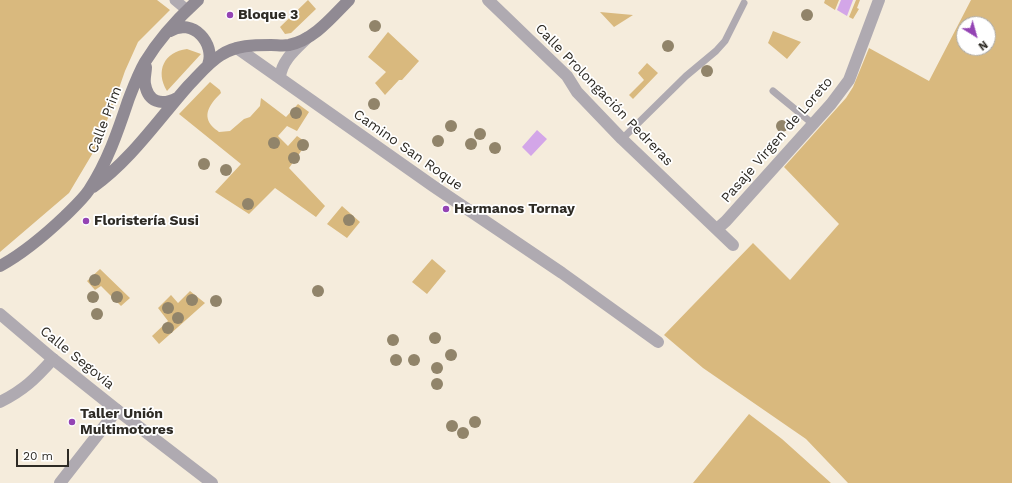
<!DOCTYPE html>
<meta charset="utf-8">
<style>
body{margin:0}
#map{position:relative;width:1012px;height:483px;overflow:hidden;background:#f5ecdc;font-family:"Work Sans",sans-serif}
canvas{display:block}
.north{position:absolute;left:956px;top:16px;width:40px;height:40px;box-sizing:border-box;background:#fff;border:1px solid #abaaa8;border-radius:50%;rotate:143deg;font-size:11px;font-weight:700;line-height:16px;text-align:center;color:#2e2b25}
.north::after{content:'';display:block;margin:auto;width:14px;height:18px;background:#9444b4;clip-path:polygon(50% 0,100% 100%,50% 72%,0 100%)}
.scale{position:absolute;left:16px;top:449px;width:53px;height:18px;box-sizing:border-box;border:2px solid #2e2b25;border-top:0;padding-left:5px;font-size:12px;line-height:14px;white-space:nowrap;color:#2e2b25;-webkit-text-stroke:3px #fff;paint-order:stroke}
</style>
<div id="map">
<canvas width="1012" height="483"></canvas>
<div class="north">N</div>
<div class="scale">20 m</div>
</div>
<script>
const g = document.querySelector('canvas').getContext('2d');
g.lineJoin = 'round';
function paint(path, color) {
  g.fillStyle = color;
  g.fill(path, 'evenodd');
}
function stroke(path, color, width, dash) {
  g.strokeStyle = color;
  g.lineWidth = width;
  g.lineCap = dash ? 'butt' : 'round';
  g.setLineDash(dash || []);
  g.stroke(path);
}
function drawText(font, color, halo, rows, align = 'center') {
  g.font = font + ' "Work Sans",sans-serif';
  g.lineWidth = 3.5;
  g.setLineDash([]);
  g.textBaseline = 'middle';
  g.strokeStyle = halo;
  g.fillStyle = color;
  for (const [text, x, y, turn = 0] of rows) {
    g.save();
    g.translate(x, y);
    g.rotate((+turn || 0) * Math.PI / 180);
    g.textAlign = isNaN(turn) ? turn : align;
    if (halo) g.strokeText(text, 0, 0);
    g.fillText(text, 0, 0);
    g.restore();
  }
}
paint(new Path2D(`
 M0,0H157L170,10L138,42L125,71L111,111L94,151L69,193L0,252Z
 M308,0L316,9L291,33L285,34L280,27Z
 M825,0H839L835,10L824,3Z
 M856,0H860L857,8L859,9L853,19L849,17Z
 M971,0H1012V483H848L806,439L703,368L664,335L753,243L790,280L839,224L784,167L846,98L853,87L869,48L929,81ZM964,24H988V48H964Z
 M600,12L633,15L614,27Z
 M773,31L801,42L787,59L768,43Z
 M388,32L419,61L402,80H399L385,95L375,83L386,72L368,57Z
 M187,49L201,54L167,91C155,71 164,52 187,49Z
 M647,63L658,73L633,99L629,95L644,80L638,73Z
 M210,82L220,90L221,93C212,102 202,113 211,125C213,128 217,130 219,132L230,131L244,119L250,117L260,106L261,98L286,117L298,104L309,112L297,131L287,126L278,136L288,146L297,136L307,143L289,168L325,206L316,217L275,188L249,214L215,192L241,164L179,114Z
 M342,206L360,222L347,238L327,224Z
 M432,259L446,271L427,294L412,282Z
 M100,269L130,298L121,306L101,286L95,290L87,281Z
 M190,291L205,303L159,344L152,336L168,321L158,308L171,295L178,303Z
 M749,414L782,439L831,483H693Z`), '#d9b97e');
paint(new Path2D(`
 M841,0H853L847,16L837,10Z
 M537,130L547,139L531,156L522,147Z`), '#d3a6e8');
stroke(new Path2D(`
 M773,91L813,124
 M622,139L686,76L716,51L725,41L744,3`), '#afaab1', 7);
stroke(new Path2D(`
 M175,0L187,10`), '#afaab1', 11);
stroke(new Path2D(`
 M488,0L567,76L577,92L622,139L733,245
 M237,48L433,186L562,273L658,342
 M280,77C282,60 296,49 307,38
 M717,229L726,221L831,104L849,80L879,0
 M0,402C24,390 35,379 53,359
 M117,410L212,483`), '#afaab1', 12);
stroke(new Path2D(`
 M0,314L53,359L117,410L60,483`), '#afaab1', 12);
stroke(new Path2D(`
 M170,31C193,17 216,44 208,65
 M146,67C146,72 144,78 145,84C148,102 161,106 177,98
 M93,187C130,161 158,120 188,86C199,75 208,63 221,55C236,45 254,45 271,45C277,45 283,46 289,45C314,40 332,17 349,0
 M0,266C24,253 45,235 65,216C73,208 83,199 89,190C107,163 118,131 128,101C133,88 138,74 145,62C159,39 178,18 198,0`), '#908a93', 12);
g.fillStyle = '#91846a';
for (const [x, y] of [
 [807,15],
 [375,26],
 [668,46],
 [707,71],
 [374,104],
 [296,113],
 [451,126],
 [782,126],
 [480,134],
 [438,141],
 [274,143],
 [471,144],
 [303,145],
 [495,148],
 [294,158],
 [204,164],
 [226,170],
 [248,204],
 [349,220],
 [95,280],
 [318,291],
 [93,297],
 [117,297],
 [192,300],
 [216,301],
 [168,308],
 [97,314],
 [178,318],
 [168,328],
 [435,338],
 [393,340],
 [451,355],
 [396,360],
 [414,360],
 [437,368],
 [437,384],
 [475,422],
 [452,426],
 [463,433]
]) {
  g.beginPath();
  g.arc(x, y, 6, 0, 2 * Math.PI);
  g.fill();
}
for (const [x, y, r, color] of [
 [230,15,4,"#9444b4"],
 [446,209,4,"#9444b4"],
 [86,221,4,"#9444b4"],
 [72,422,4,"#9444b4"]
]) {
  const dot = new Path2D();
  dot.arc(x, y, r, 0, 2 * Math.PI);
  g.fillStyle = color;
  g.fill(dot);
  stroke(dot, '#fff', 1.5);
}
drawText('bold 14px', '#2e2b25', '#fff', [
 ["Bloque 3",238,15],
 ["Hermanos Tornay",454,209],
 ["Floristería Susi",94,221],
 ["Taller Unión",80,414],
 ["Multimotores",80,430]
], 'left');
drawText('14px', '#2e2b25', '#fff', [
 ["Calle Prolongación Pedreras",604,95,46],
 ["Calle Prim",105,120,-69],
 ["Pasaje Virgen de Loreto",777,140,-49],
 ["Camino San Roque",408,150,35],
 ["Calle Segovia",77,358,39]
]);
</script>
